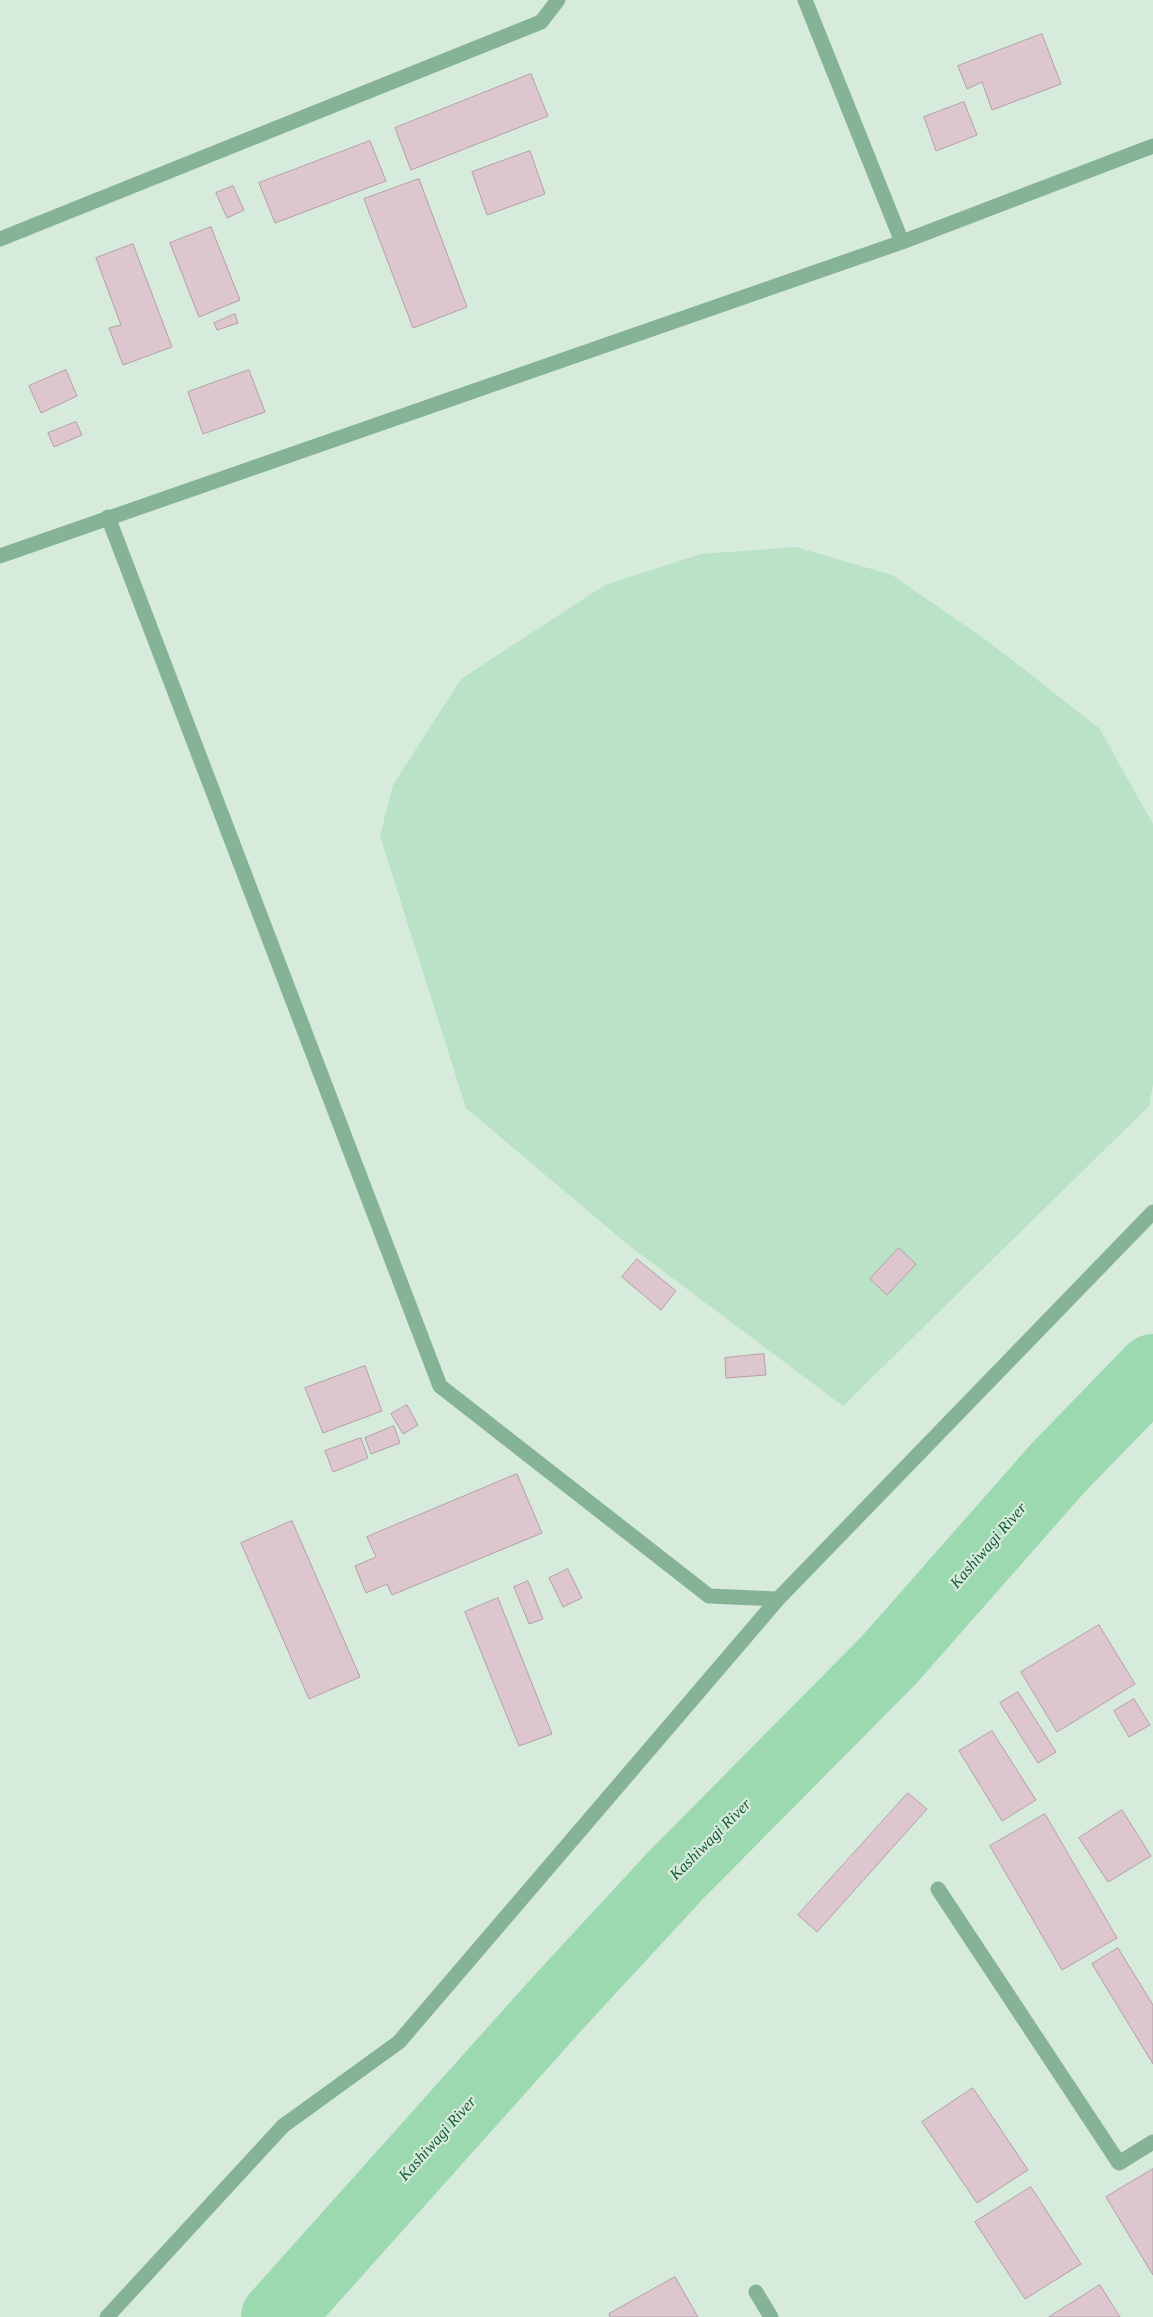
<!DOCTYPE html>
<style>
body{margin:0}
canvas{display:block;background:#d6ebdc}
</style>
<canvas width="1153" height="2317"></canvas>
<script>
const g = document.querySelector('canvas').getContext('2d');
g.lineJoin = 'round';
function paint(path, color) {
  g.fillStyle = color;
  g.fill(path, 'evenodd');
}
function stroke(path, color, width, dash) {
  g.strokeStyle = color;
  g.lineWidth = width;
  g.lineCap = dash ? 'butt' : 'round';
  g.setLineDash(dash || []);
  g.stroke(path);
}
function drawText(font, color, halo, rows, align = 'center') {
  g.font = font + ' "Times New Roman",serif';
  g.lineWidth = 4.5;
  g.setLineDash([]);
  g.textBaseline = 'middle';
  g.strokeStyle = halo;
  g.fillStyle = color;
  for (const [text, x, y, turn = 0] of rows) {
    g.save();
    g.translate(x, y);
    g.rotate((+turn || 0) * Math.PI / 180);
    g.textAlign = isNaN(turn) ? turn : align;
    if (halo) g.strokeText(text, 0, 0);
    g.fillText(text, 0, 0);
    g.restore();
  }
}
paint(new Path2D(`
 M796,547L892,575L989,642L1099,728L1153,824V1084L1149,1106L843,1406L627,1244L466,1108L380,836L393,785L461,679L605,585L701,554Z`), '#bae2c7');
stroke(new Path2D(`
 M277,2317L555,2006L676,1875L889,1660L1058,1468L1153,1370`), '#9cd8b0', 72);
const building = new Path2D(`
 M1042,34L1061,84L992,110L982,82L967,89L958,66Z
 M531,74L548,116L411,170L395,128Z
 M964,102L977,135L936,151L924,117Z
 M370,141L386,181L275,223L259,183Z
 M530,151L545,194L487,215L472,172Z
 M419,179L467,307L413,328L364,199Z
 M233,186L244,210L227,218L216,193Z
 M211,227L240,300L199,317L170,243Z
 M133,244L172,347L123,365L109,328L121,325L96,258Z
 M235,314L238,323L217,330L214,323Z
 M66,370L77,396L41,413L29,386Z
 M249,370L265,412L203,434L188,392Z
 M76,422L82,435L54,447L48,433Z
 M899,1248L916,1264L887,1295L870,1279Z
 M637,1259L676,1291L661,1310L622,1277Z
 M764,1354L766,1375L726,1378L725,1358Z
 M365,1366L382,1411L323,1433L305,1388Z
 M407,1405L418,1425L403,1434L391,1414Z
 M394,1426L400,1443L371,1454L365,1438Z
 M361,1438L368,1458L333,1472L325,1451Z
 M517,1474L542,1533L392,1595L387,1584L366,1593L355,1566L376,1557L367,1537Z
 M292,1521L360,1677L309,1699L241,1543Z
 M568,1569L582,1598L563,1607L549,1578Z
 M528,1581L543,1619L529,1624L514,1587Z
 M498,1598L552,1734L519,1746L465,1612Z
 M1099,1625L1135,1684L1057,1732L1021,1672Z
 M1018,1692L1056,1752L1038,1763L1000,1703Z
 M1134,1699L1150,1725L1129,1737L1114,1711Z
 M992,1731L1036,1800L1002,1821L959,1751Z
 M908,1793L927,1809L817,1932L798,1915Z
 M1122,1810L1151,1856L1108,1882L1079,1838Z
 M1045,1814L1117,1938L1062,1970L990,1846Z
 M1118,1948L1153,2005V2064L1092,1964Z
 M973,2088L1028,2170L977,2203L922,2122Z
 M1153,2169V2275L1106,2197Z
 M1031,2187L1081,2264L1025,2299L975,2222Z
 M675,2277L698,2317H610L609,2314Z
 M1100,2285L1120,2317H1049Z`);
paint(building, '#dec6cf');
stroke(building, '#b59ea6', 1);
stroke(new Path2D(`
 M805,0L902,242
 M0,239L541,22L558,0
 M108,517L440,1386L709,1596L778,1599
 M0,556L902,242L1153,146
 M938,1889L1119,2163L1153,2142
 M756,2292L771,2317
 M107,2317L283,2126L399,2042L778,1599L1153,1212`), '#86b395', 15);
drawText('italic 16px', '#165a36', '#d6ebdc', [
 ["Kashiwagi River",989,1546,-49],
 ["Kashiwagi River",711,1840,-45],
 ["Kashiwagi River",438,2139,-48]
]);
</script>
